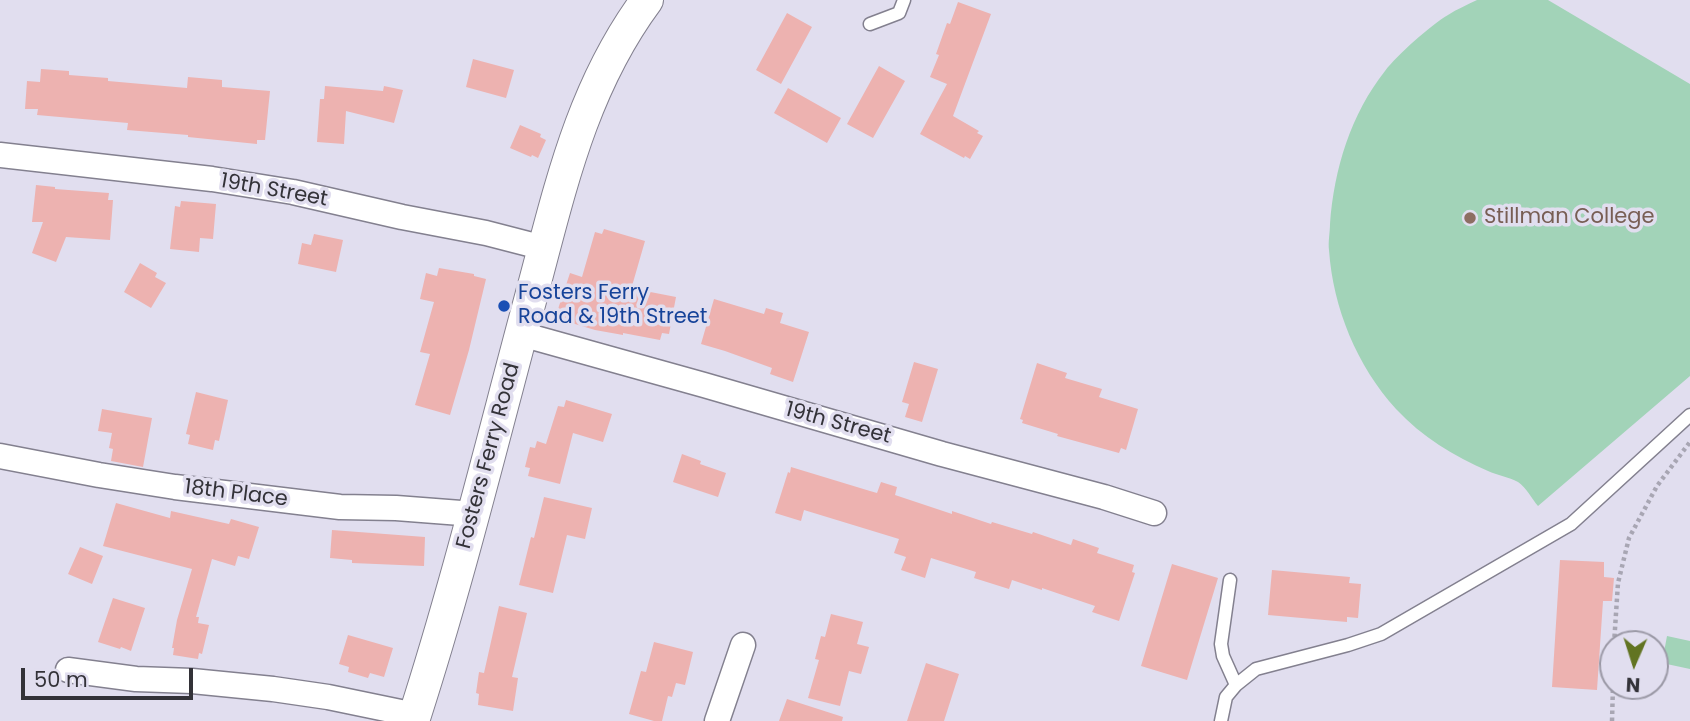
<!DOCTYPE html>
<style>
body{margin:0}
#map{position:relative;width:1690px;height:721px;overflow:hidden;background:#e1deef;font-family:Poppins,sans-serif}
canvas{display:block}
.north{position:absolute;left:1599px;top:630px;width:70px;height:70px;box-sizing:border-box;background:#e1deef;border:2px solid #9b99a6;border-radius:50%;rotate:183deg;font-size:19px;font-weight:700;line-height:28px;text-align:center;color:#333238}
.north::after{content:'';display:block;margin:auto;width:24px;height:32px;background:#627422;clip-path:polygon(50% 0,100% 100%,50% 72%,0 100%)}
.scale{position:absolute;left:21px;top:668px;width:172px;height:32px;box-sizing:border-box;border:4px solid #333238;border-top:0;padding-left:9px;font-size:21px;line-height:24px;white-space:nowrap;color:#333238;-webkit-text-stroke:5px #e1deef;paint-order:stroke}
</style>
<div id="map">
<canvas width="1690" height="721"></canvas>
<div class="north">N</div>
<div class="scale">50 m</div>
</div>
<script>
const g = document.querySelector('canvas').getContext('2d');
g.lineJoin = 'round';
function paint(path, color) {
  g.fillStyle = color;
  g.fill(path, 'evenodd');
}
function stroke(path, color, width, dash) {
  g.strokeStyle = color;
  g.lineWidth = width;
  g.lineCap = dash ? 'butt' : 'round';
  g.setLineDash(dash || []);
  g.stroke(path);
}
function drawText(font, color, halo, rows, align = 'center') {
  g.font = font + ' Poppins,sans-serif';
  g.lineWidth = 7;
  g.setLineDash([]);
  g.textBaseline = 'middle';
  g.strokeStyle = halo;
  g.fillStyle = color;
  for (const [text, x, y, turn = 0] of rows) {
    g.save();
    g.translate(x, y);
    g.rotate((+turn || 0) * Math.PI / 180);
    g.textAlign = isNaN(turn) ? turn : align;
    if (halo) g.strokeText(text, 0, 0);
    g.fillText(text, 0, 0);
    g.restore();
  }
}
paint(new Path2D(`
 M1477,0H1548L1690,84V376L1538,506C1532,499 1526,487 1518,482C1509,477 1497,475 1488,471C1454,456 1422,437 1396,409C1357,366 1333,308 1329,250C1328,242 1330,232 1330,224C1334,169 1351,114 1385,71C1397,55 1431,25 1448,15C1457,9 1467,5 1477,0Z
 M1667,636L1690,641V669L1662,663Z`), '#a2d3b8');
paint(new Path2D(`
 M958,2L991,14L953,116L979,131L977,133L983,136L970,159L965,156L964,158L920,134L947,84L930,77L939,55L936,54L947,23L950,24Z
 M787,13L812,27L781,84L756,70Z
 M473,59L514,70L506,98L466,87Z
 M879,66L905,81L873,138L847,124Z
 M41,69L69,71V75L108,78V81L187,88L188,77L222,80V87L270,91L265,140H257V144L188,137V135L127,130L128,123L37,115L38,109H25L27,81L40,82Z
 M325,86L383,91L384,86L403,90L394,123L346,111L344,144L317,142L320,99H324Z
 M788,88L841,118L827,143L774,113Z
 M520,125L541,134L540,137L546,140L538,158L532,155L531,157L510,148Z
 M36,185L55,187V189L109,193L108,200H113L110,240L66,237L56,262L32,253L43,222H32Z
 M181,201L216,204L213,239L200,238L199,252L170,249L175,206L180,207Z
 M604,229L645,241L632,286H635V289L676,297L669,334L662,333L660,340L623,333V335L595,330L555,318L570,273L582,277L595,232L602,234Z
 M314,234L343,240L336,272L298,264L302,243L311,245Z
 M140,263L157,273L155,277L166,283L151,308L124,292Z
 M439,268L474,274V276L486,279L469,350L450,415L415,405L430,354L420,352L434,302L420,299L426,273L437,276Z
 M714,299L764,314L766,308L783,313L780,323L809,332L793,382L770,374L772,368L725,351L701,344Z
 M914,362L938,369L922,422L905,417L909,404L902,402Z
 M1037,363L1067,373L1065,378L1102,389L1099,397L1138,409L1126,450L1121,448L1119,453L1057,436L1058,434L1022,423L1023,420L1020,419Z
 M196,392L228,400L219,441L215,440L213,450L188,444L190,435L186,434Z
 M566,400L612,414L603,442L573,433L560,484L528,476L530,468L525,467L530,447L535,448L537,441L546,444L558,406L564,407Z
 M102,409L152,418L143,467L111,461L113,449L109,448L112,433L98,431Z
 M682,454L701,461L700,464L726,473L718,497L673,482Z
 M791,467L870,491L877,493L881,482L897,487L895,495L952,514V511L991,524L992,522L1032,534L1033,532L1071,545L1073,539L1099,548L1097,553L1134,565L1132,572L1135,573L1119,621L1092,612L1095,606L1042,588V590L1012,580L1009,589L974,578L976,572L931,558L925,578L901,570L906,557L894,553L899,539L804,510L801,521L775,513L788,472L790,473Z
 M544,497L592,508L585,539L567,535L553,593L519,585L531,537L534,538Z
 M116,503L170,518L171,511L229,524L231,519L259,527L249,559L238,556L235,566L212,559L196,617H199L198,623L209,625L202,654L199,653L198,659L173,655L174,648H172L177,620L192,569L103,546Z
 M332,530L425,537L424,566L352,563V560L330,558Z
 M80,547L103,556L92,584L68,574Z
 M1560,560L1604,562V577L1614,578L1612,601H1603L1597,690L1552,687Z
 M1172,564L1218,578L1187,680L1141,666Z
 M1272,570L1350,577L1349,583L1361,584L1358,618L1347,617V622L1268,615Z
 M113,598L145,608L131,651L121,647L120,649L98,642Z
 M499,606L527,613L512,677L518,678L513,711L478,705L479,694L476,693L479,672L484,673Z
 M831,614L863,622L857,644L869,647L861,674L849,671L840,706L808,698L819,660L815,659L821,636L825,637Z
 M348,635L393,648L384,677L370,673L368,678L348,672L349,667L339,664Z
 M654,642L693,652L685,685L676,683L672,697L668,696L662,721H654L629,714L641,671L646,672Z
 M926,663L959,674L944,721H907Z
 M787,699L843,717L842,721H779Z`), '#edb2b0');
const service = new Path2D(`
 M870,24L899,13L904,0
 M1230,580L1221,644L1223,656L1236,685
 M1221,721L1226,697L1236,685L1256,669L1348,645L1381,634L1571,524L1690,415`);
const minor = new Path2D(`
 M0,155L212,179L293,192L402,217L486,233L544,248
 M521,334L704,385L942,454L1104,497L1154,513
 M0,456L99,475L175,487L340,507L396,508L474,514
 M68,670L136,679L192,681L273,689L328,697L415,715
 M717,721L743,645`);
const tertiary = new Path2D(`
 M413,721C457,585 491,446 528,308C558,199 578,93 647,0`);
stroke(service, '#83808f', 15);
stroke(minor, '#83808f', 27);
stroke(tertiary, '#83808f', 34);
stroke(new Path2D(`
 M1614,644L1618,583L1629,538L1657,486L1690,442
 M1612,721L1613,686`), '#a8a6b3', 4.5, [3.5, 3.5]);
stroke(service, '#fff', 12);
stroke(minor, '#fff', 24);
stroke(tertiary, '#fff', 32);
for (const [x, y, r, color] of [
 [1470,218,7,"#8d6e63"],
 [504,306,7,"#1a4fb4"]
]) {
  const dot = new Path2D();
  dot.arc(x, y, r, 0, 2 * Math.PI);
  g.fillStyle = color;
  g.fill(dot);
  stroke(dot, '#e1deef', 2.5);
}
drawText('21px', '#333238', '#e1deef', [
 ["19th Street",274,191,10],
 ["19th Street",838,424,15],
 ["Fosters Ferry Road",489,456,-75],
 ["18th Place",236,494,7]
]);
drawText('21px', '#785e54', '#e1deef', [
 ["Stillman College",1484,218]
], 'left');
drawText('21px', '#164399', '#e1deef', [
 ["Fosters Ferry",518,294],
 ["Road & 19th Street",518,318]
], 'left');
</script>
